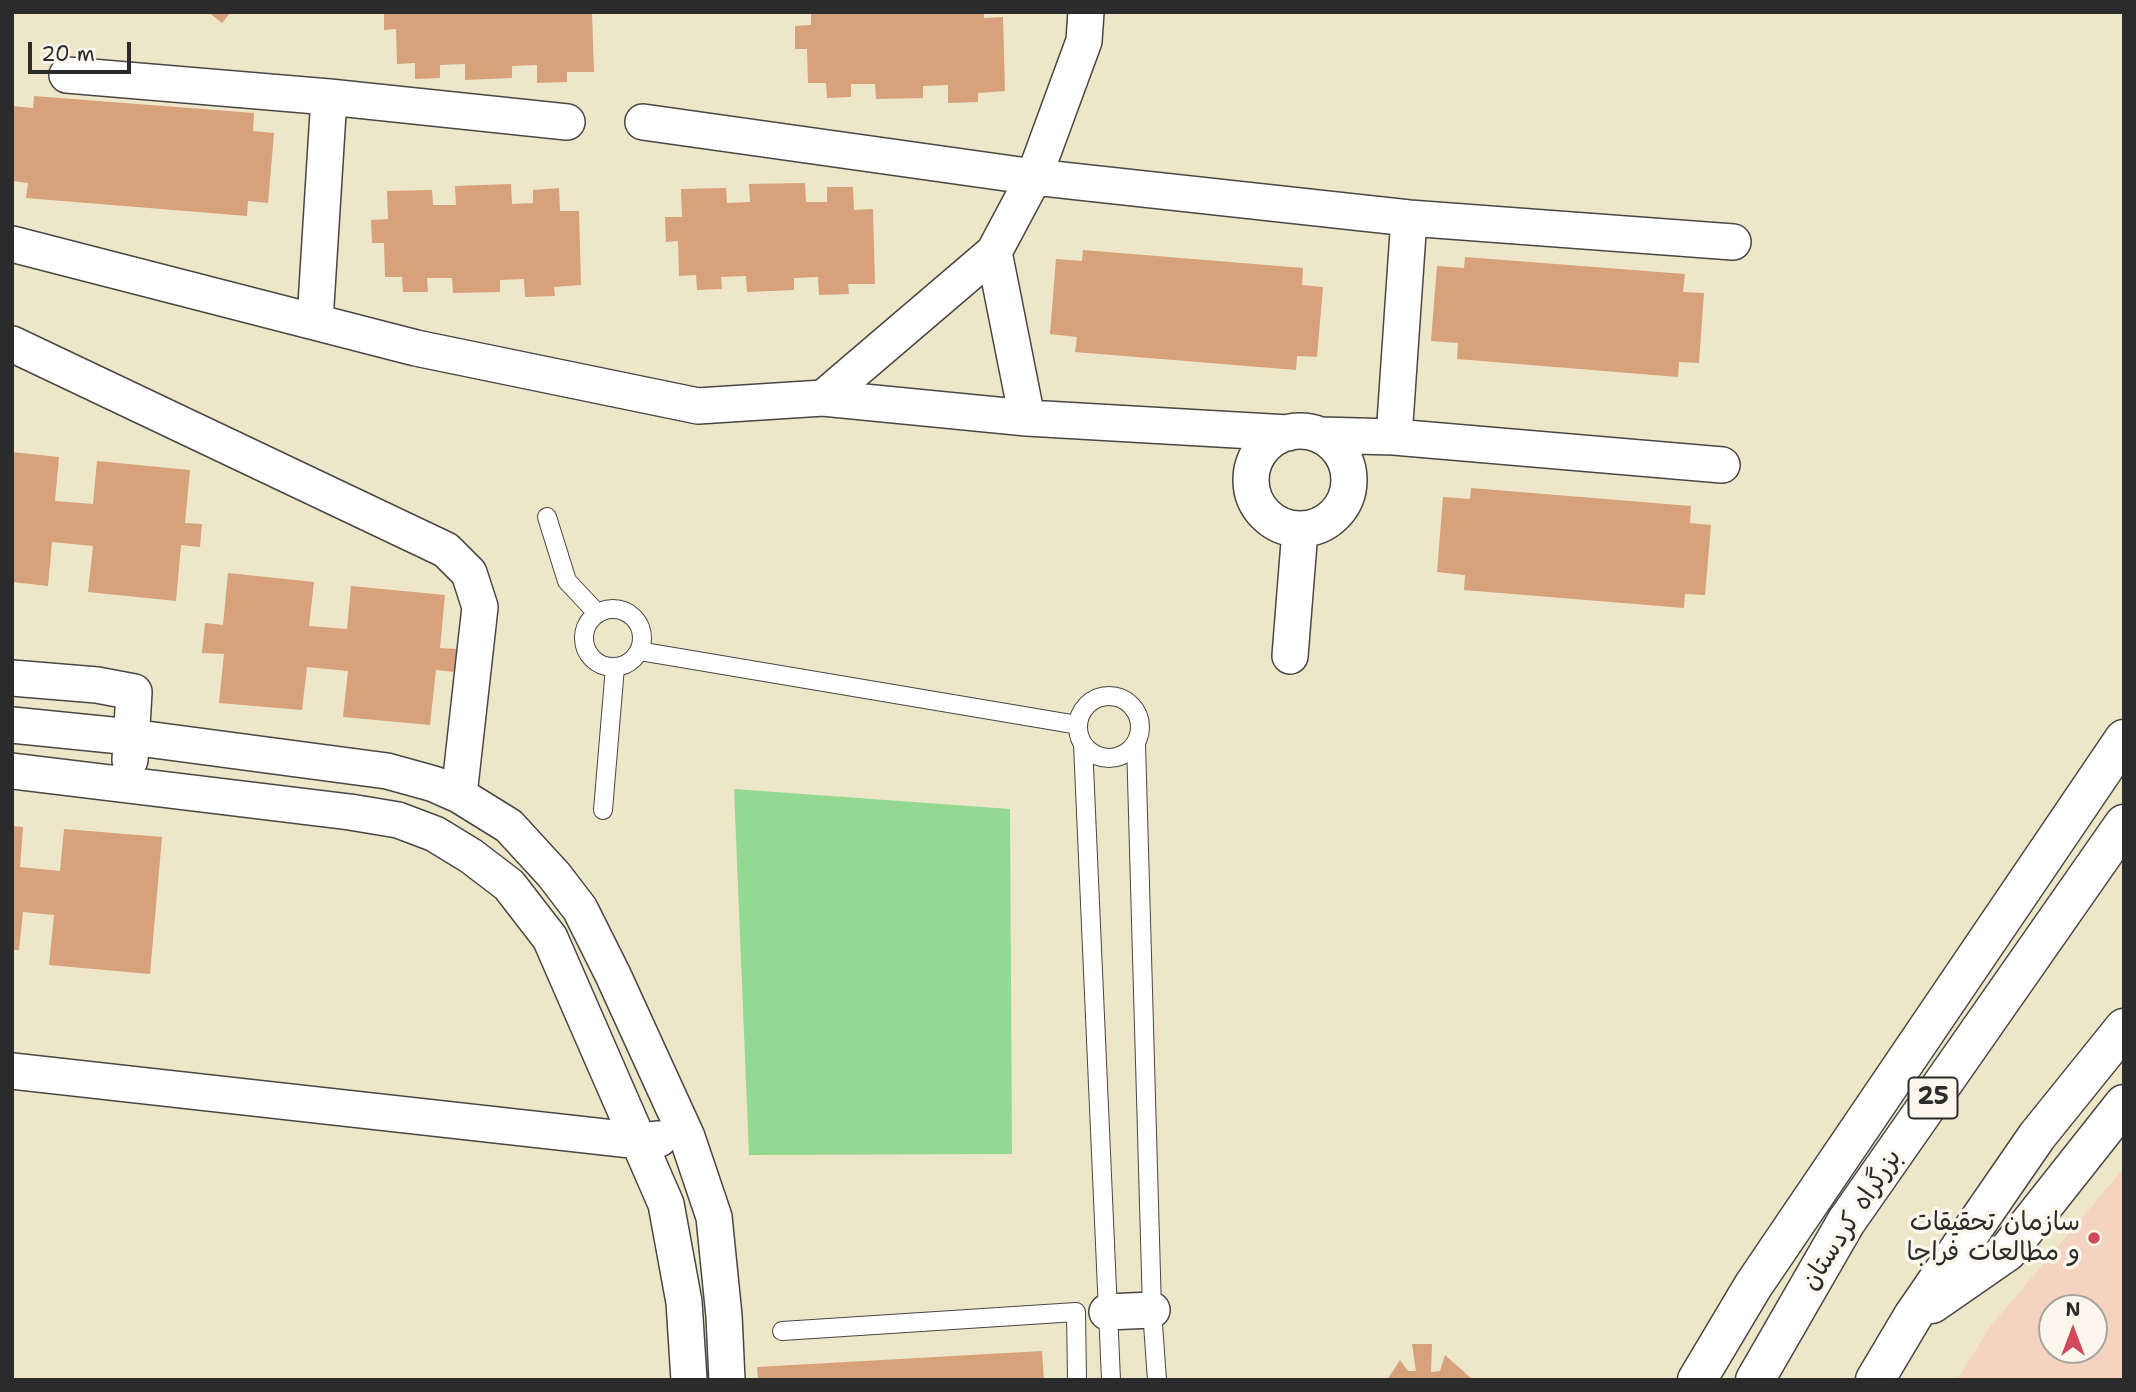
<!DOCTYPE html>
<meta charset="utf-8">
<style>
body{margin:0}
#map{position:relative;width:2136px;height:1392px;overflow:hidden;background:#ede6c8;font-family:"Shantell Sans",sans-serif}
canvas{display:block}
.frame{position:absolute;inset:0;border:14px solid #2b2b2b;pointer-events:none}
.north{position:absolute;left:2038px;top:1294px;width:70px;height:70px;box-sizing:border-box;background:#fbf7ec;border:2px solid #a8a59f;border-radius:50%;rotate:0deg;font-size:19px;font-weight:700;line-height:28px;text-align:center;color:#2b2b2b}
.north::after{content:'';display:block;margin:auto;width:24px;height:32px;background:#d1495b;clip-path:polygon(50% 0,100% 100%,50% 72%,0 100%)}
.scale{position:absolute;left:28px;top:42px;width:103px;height:32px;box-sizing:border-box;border:4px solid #2b2b2b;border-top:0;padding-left:9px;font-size:21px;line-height:24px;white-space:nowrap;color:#2b2b2b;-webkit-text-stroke:5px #fbf7ec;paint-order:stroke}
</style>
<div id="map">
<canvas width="2136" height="1392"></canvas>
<div class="frame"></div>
<div class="north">N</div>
<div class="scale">20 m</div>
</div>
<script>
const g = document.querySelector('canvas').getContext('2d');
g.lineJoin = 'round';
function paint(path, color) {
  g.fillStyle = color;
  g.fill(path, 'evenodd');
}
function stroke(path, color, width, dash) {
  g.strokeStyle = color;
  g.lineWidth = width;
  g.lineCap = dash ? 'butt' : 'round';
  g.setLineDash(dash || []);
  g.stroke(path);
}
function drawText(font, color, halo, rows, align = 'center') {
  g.font = font + ' "Shantell Sans","Playpen Sans Arabic",sans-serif';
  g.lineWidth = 7;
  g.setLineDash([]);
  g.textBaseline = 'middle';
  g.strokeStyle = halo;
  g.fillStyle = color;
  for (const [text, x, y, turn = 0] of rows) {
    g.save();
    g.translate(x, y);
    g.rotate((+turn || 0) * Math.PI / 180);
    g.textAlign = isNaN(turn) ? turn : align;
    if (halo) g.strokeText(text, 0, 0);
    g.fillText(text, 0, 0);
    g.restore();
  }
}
paint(new Path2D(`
 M2124,1168V1380H1957L1990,1327ZM2052,1308H2094V1350H2052Z`), '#f4d3c1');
paint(new Path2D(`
 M734,789L1010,809L1012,1154L749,1155Z`), '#93d993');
paint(new Path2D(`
 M208,12H231L222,23Z
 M384,12H592L594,72H567V82L537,83V65L512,66V78L465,80V64L440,65V78L415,79V63L397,64L396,29L384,30Z
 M811,12H984V18L1003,17L1005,91L978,93V102L948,103V85L923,86V98L876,99L875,84H851V97L827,98L826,83H808L807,49H795V26L811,25Z
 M34,96L254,113L253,131L274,133L268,203L248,201L247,216L26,198L28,183L12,181V106L33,108Z
 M805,183L806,202H827V187H853L854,210L873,209L875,284H848L849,294L819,295L818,277L794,278V290L747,292L746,276L721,277L722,289L697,290L696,275L679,276L678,241L666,242L665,217H682L681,189L726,188L727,203L750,202L749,184Z
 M511,184L512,204L533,203V190L559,188L560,211H579L581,285L554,287L555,296L525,297L524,279L500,280V292L453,293L452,278H427L428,292H403L402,277H385L384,243H372L371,220L388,219L387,191L432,190L433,205H456L455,186Z
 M1083,250L1303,268L1302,285L1323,287L1317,357L1297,356L1296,370L1075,352L1077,337L1050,334L1056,259L1082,261Z
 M1465,257L1685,274L1683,292L1704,293L1699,363L1679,362L1678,377L1457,359L1458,343L1431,341L1437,266L1464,268Z
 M12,452L59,457L55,501L93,504L97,461L190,470L185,523L202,524L200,547L181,545L176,601L88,592L93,546L52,542L48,586L12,582Z
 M1471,488L1691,506L1690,523L1711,525L1705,595L1685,594L1684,608L1464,590L1465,575L1437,572L1443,497L1470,499Z
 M228,573L314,582L309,626L347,629L351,586L445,595L440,648L457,649L455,672L436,670L430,725L343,717L348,671L307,667L302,710L219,703L224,654L202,653L205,623L223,625Z
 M12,826L23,827L20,867L60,871L64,829L162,837L150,974L49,965L54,915L23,912L19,950H12Z
 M1412,1344H1432L1431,1372L1440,1371L1445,1355L1473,1380H1387L1400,1360L1408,1371H1416Z
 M1042,1351L1044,1380H758L757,1367Z`), '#d7a17b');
const lane = new Path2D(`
 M547,517L567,581L597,613
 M584 638a29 29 0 1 1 58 0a29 29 0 1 1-58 0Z
 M639,651L1078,725
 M1078 727a31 31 0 1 1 62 0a31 31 0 1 1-62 0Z
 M1136,743L1152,1310L1157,1380
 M1083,744L1111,1380
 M603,810L615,667
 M782,1331L1076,1312L1077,1380`);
const street = new Path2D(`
 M67,75L329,97
 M643,122L1034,177L1409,218L1733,242
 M1409,218L1394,437L1722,465
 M12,244L416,348L698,406L823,398L994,252L1034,177L1084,41L1086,12
 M994,252L1027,418L1288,433
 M315,321L329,97L567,122
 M12,344L446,550L469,573L480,607L459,795
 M823,398L1027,418
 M1251 480a49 49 0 1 1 98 0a49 49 0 1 1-98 0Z
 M1321,435L1394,437
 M1290,656L1300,530
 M12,678L97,685L134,692L130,760
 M12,725L131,737L387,771L434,784L459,795L509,826L554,875L580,909L613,975L687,1137L714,1217L724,1316L727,1380
 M12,771L350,812L398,820L435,834L471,856L509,885L550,938L666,1204L684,1302L689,1380
 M12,1071L640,1141L659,1139
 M1107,1312L1152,1310`);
const highway = new Path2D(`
 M1932,1304L2007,1252L2124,1104
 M1697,1380L1753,1286L2124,739
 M1755,1380L1846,1222L2124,824
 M1875,1380L1913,1316L2037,1136L2124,1028`);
stroke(lane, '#484743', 20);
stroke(street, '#484743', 38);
stroke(highway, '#484743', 41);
stroke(lane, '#fff', 18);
stroke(street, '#fff', 35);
stroke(highway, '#fff', 38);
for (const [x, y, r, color] of [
 [2094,1238,7,"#d1495b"]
]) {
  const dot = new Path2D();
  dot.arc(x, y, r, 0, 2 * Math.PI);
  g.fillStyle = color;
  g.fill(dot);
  stroke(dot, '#fbf7ec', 2.5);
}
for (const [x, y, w] of [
 [1933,1098,49]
]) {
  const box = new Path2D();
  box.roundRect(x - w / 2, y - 20.5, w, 41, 5);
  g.fillStyle = '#fbf7ec';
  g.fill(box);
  stroke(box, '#2b2b2b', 2);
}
drawText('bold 24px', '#2b2b2b', null, [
 ["25",1933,1098]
]);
drawText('26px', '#2b2b2b', '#fbf7ec', [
 ["بزرگراه کردستان",1852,1220,-57]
]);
drawText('26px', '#2b2b2b', '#fbf7ec', [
 ["سازمان تحقیقات",2080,1223],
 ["و مطالعات فراجا",2080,1253]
], 'right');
</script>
